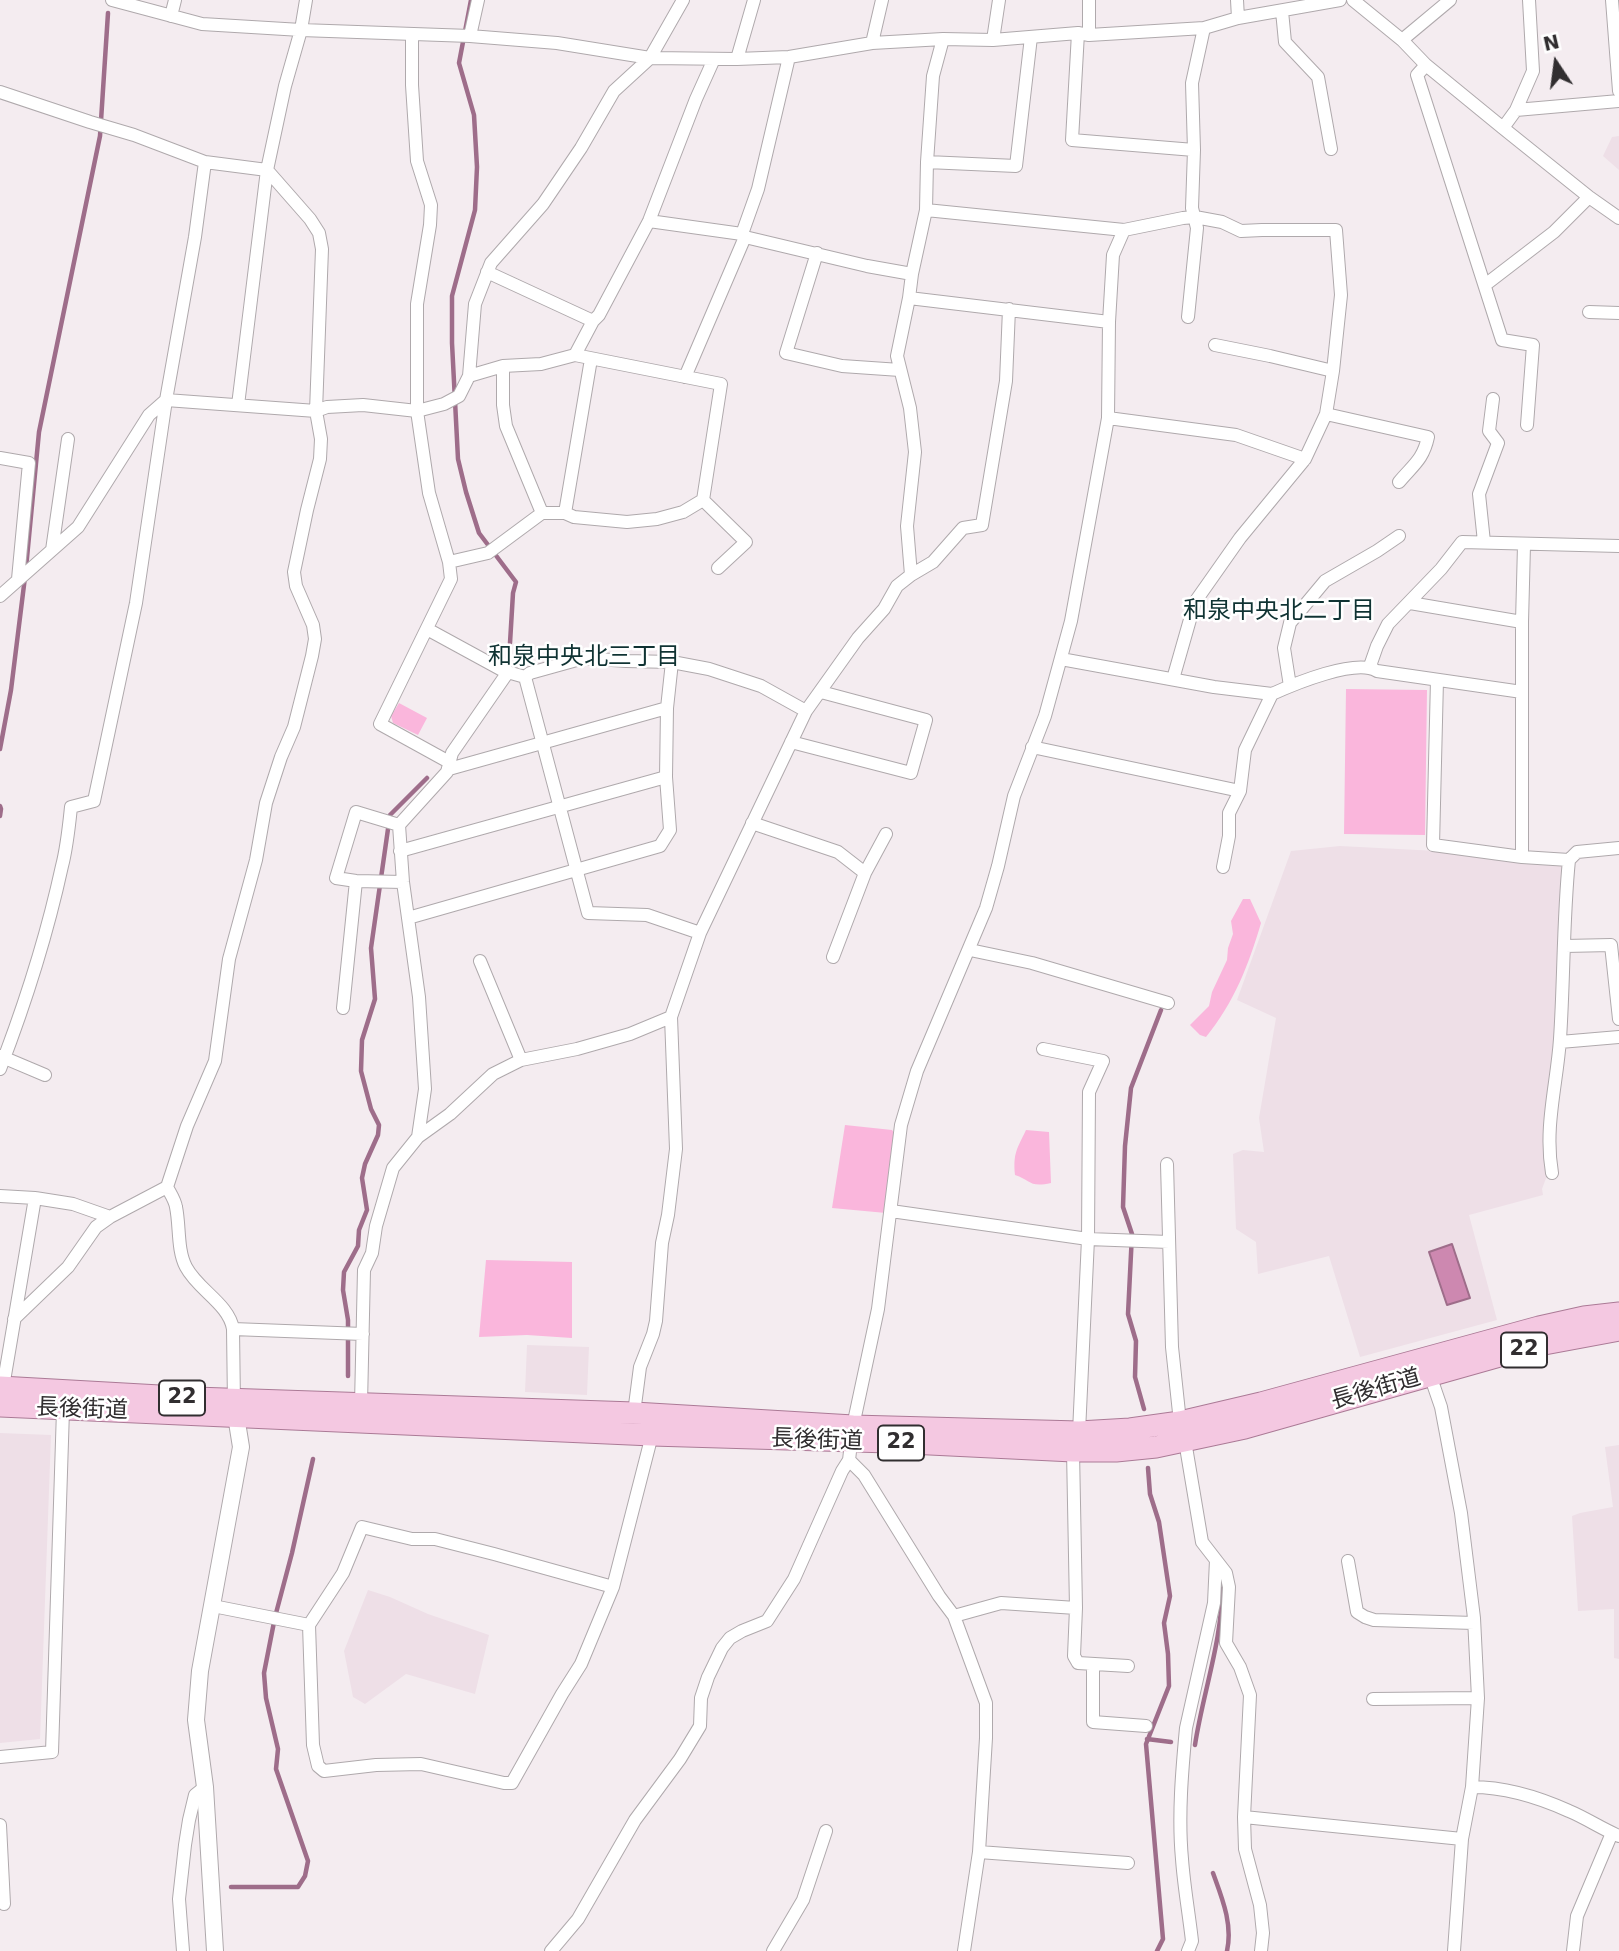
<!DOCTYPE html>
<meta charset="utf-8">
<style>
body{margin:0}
#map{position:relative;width:1619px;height:1951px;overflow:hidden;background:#f4ecf0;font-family:"DejaVu Sans",sans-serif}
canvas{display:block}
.north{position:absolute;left:1521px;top:28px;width:70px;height:70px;-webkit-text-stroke:5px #fff;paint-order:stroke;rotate:347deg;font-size:19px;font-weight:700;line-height:28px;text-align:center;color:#312e30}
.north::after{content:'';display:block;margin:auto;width:24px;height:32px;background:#312e30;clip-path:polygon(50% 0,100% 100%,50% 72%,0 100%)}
</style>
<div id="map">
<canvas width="1619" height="1951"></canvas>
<div class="north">N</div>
</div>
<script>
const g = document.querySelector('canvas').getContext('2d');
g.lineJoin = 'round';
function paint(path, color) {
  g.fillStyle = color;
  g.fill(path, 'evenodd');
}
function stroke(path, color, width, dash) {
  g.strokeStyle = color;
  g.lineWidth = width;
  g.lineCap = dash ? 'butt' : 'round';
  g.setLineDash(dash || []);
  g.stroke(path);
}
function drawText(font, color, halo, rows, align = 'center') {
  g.font = font + ' "DejaVu Sans","Noto Sans JP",sans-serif';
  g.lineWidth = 5;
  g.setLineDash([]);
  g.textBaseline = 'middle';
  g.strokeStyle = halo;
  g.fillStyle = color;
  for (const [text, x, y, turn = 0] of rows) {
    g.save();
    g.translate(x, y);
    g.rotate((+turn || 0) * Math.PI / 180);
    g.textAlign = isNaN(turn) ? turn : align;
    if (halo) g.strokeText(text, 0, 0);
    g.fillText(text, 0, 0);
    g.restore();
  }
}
paint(new Path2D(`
 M1619,136V170L1603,156L1612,137Z
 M1340,846L1437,851L1561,863L1564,867L1558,929L1555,1042L1543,1125L1544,1154L1548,1173L1542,1189L1543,1195L1469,1215L1497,1320L1360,1357L1329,1256L1258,1274L1256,1242L1236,1229L1233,1154L1243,1150L1264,1152L1259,1118L1276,1018L1237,1000L1291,851Z
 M527,1345L589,1347L587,1395L525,1392Z
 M0,1433L51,1435L40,1739L0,1743Z
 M1619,1445V1659L1614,1658V1609L1578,1611L1572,1516L1580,1513L1613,1507L1605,1447Z
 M368,1590L390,1597L428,1614L489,1635L475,1694L406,1674L365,1704L353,1697L344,1651Z`), '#eedfe7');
paint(new Path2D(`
 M1346,689L1427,690L1425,835L1344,834Z
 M399,703L427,718L418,735L393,723L391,716Z
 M1243,899H1250L1261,923C1249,964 1234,1003 1206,1037L1200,1035L1190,1025L1209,1006L1212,992L1227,960L1228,948L1233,934L1231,921Z
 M845,1125L892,1130L897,1137L886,1213L832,1208Z
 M1026,1130L1049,1132L1051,1183C1029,1188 1031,1180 1015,1175C1013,1153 1017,1149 1026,1130Z
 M486,1260L572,1262V1338L527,1335L479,1337Z`), '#fab6dc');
const water = new Path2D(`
 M1452,1244L1470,1298L1447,1305L1429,1252Z`);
paint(water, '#cd88b0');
stroke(water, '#9e6d8a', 2);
stroke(new Path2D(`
 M471,0L459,63L474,115L477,167L475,210L452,296V343L458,459L466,492L479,533L516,582L513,593L510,643
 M26,568L39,432L100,136L108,13
 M0,749L11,690L25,577
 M0,806L1,809L0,816
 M348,1376V1320L343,1290L344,1272L358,1246L359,1230L367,1210L362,1178L365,1164L378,1135L379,1125L371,1109L361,1071L362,1040L375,999L371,948L390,815L427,778
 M1144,1409L1135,1377L1136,1341L1128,1314L1132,1234L1123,1207L1125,1146L1131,1088L1161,1010
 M1148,1468L1150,1494L1159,1522L1170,1596L1164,1623L1168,1654L1169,1686L1146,1744L1163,1939L1157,1951
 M1147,1739L1171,1742
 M1195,1745C1203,1692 1223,1639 1222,1585
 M1213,1873C1222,1898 1233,1924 1227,1951
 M231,1887H298L305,1876L308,1861L276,1769L278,1749L266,1698L264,1673L275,1617L292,1553L313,1459`), '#9e6d8a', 4.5);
const minor = new Path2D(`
 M112,0L202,24L301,30L470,36L557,43L650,58L737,59L789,57L872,43L943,39L993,40L1078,33L1089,35L1204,28L1238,18L1340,0
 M1237,0L1238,18
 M1353,0L1402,40L1426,65L1503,128L1589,197L1619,218
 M1612,0L1619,91
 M1282,11L1285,42L1318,77L1331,149
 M171,16L175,0
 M1078,33L1072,140L1194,150
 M412,34V85L417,161L431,205L430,225L417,304V411L429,493L449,562L451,579L380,724L449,762
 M1089,35V0
 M470,36L478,0
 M993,40L999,0
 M1402,40L1450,0
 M872,43L882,0
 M737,59L754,0
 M1426,65L1417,75L1502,340L1533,345L1527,425
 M0,92L90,122L134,135L205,162L267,170L238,405
 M1516,110L1619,101
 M1503,128L1516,110L1533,71L1529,0
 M927,162L1016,166L1031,37
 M926,210L1124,230L1183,218L1195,217L1222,222L1241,231L1262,230H1336L1341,295L1333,371L1326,414L1305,459L1240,538L1195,602L1173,679
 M649,221L742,234
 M745,237L867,266L912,274
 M817,253L786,353L842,366L900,370
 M487,272L593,321
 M1485,285L1554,232L1589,197
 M909,298L1109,322
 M1589,312L1619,313
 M1188,317L1197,228L1192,208L1194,150L1192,83L1204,28
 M1215,345L1270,356L1333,371
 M575,355L593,321L599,315L649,221L696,99L714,59
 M469,376L475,304L491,263L543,204L581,148L614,91L650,58L683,0
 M685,377L745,237L742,234L758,189L789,57
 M1326,414L1428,437C1423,460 1413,465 1399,482
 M1108,418L1236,435L1305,459
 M0,458L29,463L18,579
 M703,500L746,542L718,568
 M565,513L591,359
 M1484,542L1479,494L1498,443L1489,431L1493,399
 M52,550L68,439
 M449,562L488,553L542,513
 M911,575L907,526L915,452L910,408L897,356L909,298L912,274L926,210L927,162L933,76L943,39
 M0,596L78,527L149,415L166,400L316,411L327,407L363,405L417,411L444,404L459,396L469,376L503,366L541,364L575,355L721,384L703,500L683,512L657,519L627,522L574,517L565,513H542L506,426L503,405V366
 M1410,603L1522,622
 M427,629L504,671L525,677L530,673L584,658L626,661L672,662L709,669L761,686L806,711
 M1061,659L1214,687L1272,694
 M1370,666L1377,646L1388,624L1441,569L1462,542L1619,546
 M525,677L588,913L647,915L700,933
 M1437,680L1433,845L1522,857L1569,860L1577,852L1619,848
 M1290,686L1284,648L1290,623L1325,581L1377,551L1399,536
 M791,742L911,773L926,720L821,692
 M1032,747L1240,791
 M449,769L667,708
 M752,823L838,852L865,873L833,957
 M399,825L356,812L336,878L356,881L403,882
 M400,851L666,777
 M1522,857V622L1524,545
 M1223,867L1229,836V813L1240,791L1245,750L1272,694C1294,684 1356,658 1377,671L1522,692
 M865,873L886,834
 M408,918L660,846L670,830L666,777L667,708L672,662
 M1565,946L1611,945L1619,1019
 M970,950L1032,963L1168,1003
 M480,961L521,1060
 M343,1008L356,881
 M1560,1042L1619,1037
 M1043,1049L1103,1061L1089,1092L1088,1239L1079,1432
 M0,1056L45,1075
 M0,1069C25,1004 47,935 62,866C67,847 69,826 71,807L94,801L136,603L166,400L195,237L205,162
 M418,1137L425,1089L419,997L403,882L399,825L447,772L452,753L508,672
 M1167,1164L1172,1347L1180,1422
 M1552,1173C1544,1127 1557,1084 1560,1039C1564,979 1563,919 1569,860
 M167,1187C170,1193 175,1200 176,1207C180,1226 177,1250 186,1267C198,1290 229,1304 233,1329L234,1404
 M0,1196L35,1198L73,1204L110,1217L167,1187L187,1126L215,1061L229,959L256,860L266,803L281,757L294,727L312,656L315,639L313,625L296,586L294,572L307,510L320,459L321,439L316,411L322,249L319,233L310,219L267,170L285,86L301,30L306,0
 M891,1211L1088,1239L1169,1242
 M14,1319L68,1267L96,1227L110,1217
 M233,1329L363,1334
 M1430,1375L1441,1407L1461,1513L1474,1618L1478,1698L1472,1787L1462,1839L1454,1951
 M3,1387L35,1198
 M361,1404L364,1270L372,1253L376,1226L393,1168L418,1137L450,1114L493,1074L521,1060L577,1049L630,1034L671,1017
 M634,1413L640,1367L653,1334L656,1321L662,1243L668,1215L676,1149L671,1017L700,933L806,711L858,638L884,609L897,586L911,575L933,562L963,528L982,525L1006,381L1009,309
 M1185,1441L1202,1542L1226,1573L1229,1587L1226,1643L1240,1667L1250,1695L1244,1817L1245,1849L1260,1905L1263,1933L1261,1951
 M1073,1451L1076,1608L1074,1656L1078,1663L1128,1666
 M1348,1561L1357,1612L1365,1617L1374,1620L1474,1623
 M213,1606L309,1625L313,1745L318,1766L324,1771L376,1765L421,1764L504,1783H512L562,1694L581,1664L613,1587L652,1435
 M954,1616L1001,1603L1076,1608
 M309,1625L343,1573L362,1527L412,1539H435L494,1554L613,1587
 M1093,1665V1722L1146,1726
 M1373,1699L1478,1698
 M0,1757L52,1752L63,1410
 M1472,1787C1505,1787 1538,1797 1569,1811C1586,1818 1602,1829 1619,1836
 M1244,1817L1462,1839
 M0,1825L4,1904
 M979,1852L1128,1863
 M183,1951L179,1899L185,1845L189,1820L195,1795L205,1787
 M551,1951L578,1919L635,1820L680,1759L700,1726L701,1698L708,1677L722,1648L730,1638L742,1631L767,1621L794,1579L842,1471L849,1460
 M773,1951L803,1900L826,1831
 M964,1951L979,1852L986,1738V1703L954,1616L939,1596L864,1475L849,1460L853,1426L878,1309L901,1125L917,1071L986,908L998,866L1014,796L1045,716L1071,621L1108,418L1109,322L1113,255L1124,230
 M1188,1951L1192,1941C1189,1914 1184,1887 1182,1859C1178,1816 1182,1771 1186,1728L1214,1603L1216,1560
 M1573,1951L1577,1916L1612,1833`);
const tertiary = new Path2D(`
 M215,1951L205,1787L196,1720L200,1671L241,1447L236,1416`);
const primary = new Path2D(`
 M0,1387L195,1398L634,1413L853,1426L1079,1432L1130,1429L1180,1422L1261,1403L1539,1327L1584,1317L1619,1313
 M0,1406L652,1435L889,1442L1073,1451H1116L1156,1447L1245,1428L1539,1345L1619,1330`);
stroke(minor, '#afa9ac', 14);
stroke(tertiary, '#afa9ac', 18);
stroke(primary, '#ab7a96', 23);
stroke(minor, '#fff', 12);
stroke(tertiary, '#fff', 16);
stroke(primary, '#f4c8e1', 21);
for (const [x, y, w] of [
 [1524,1350,46],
 [182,1398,46],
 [901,1443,46]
]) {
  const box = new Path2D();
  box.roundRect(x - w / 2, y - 17.5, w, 35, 5);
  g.fillStyle = '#fff';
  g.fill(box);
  stroke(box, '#312e30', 2);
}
drawText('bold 21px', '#312e30', null, [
 ["22",1524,1350],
 ["22",182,1398],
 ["22",901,1443]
]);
drawText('23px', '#312e30', '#fff', [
 ["長後街道",1376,1390,-16],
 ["長後街道",82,1410,2],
 ["長後街道",817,1441,2]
]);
drawText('24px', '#103333', '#fff', [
 ["和泉中央北二丁目",1279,612],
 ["和泉中央北三丁目",584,658]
]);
</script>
